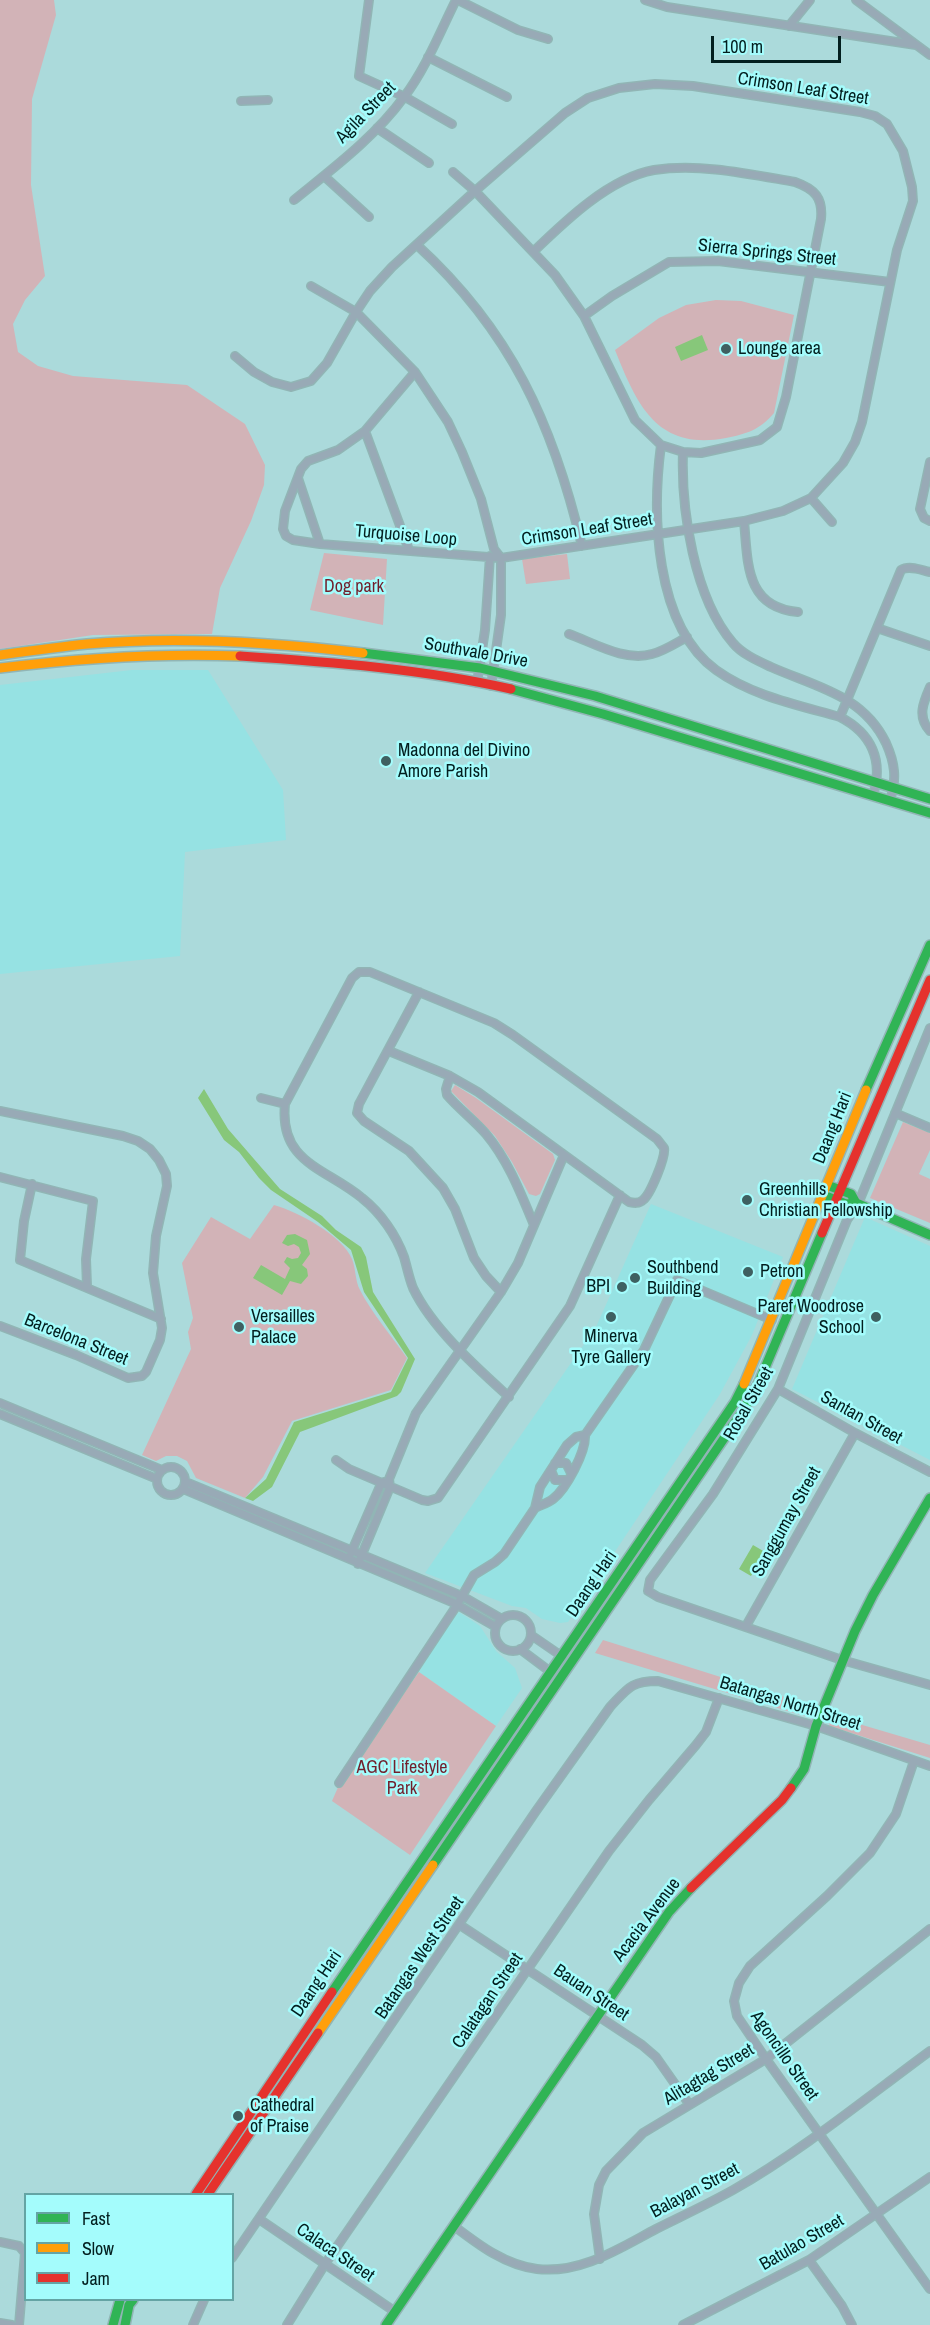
<!DOCTYPE html>
<style>
body{margin:0}
#map{position:relative;width:930px;height:2325px;overflow:hidden;background:#abdadb;font-family:"Archivo Narrow",sans-serif}
canvas{display:block}
.legend{position:absolute;left:24px;top:2193px;width:210px;height:108px;box-sizing:border-box;background:#a4fcfc;border:2px solid #64a4a4;margin:0;padding:8px 10px;list-style:none;font-size:18px;color:#031f1f}
.legend li{display:flex;align-items:center;gap:12px;height:30px}
.legend b{width:30px;border:2px solid #64a4a4}
.scale{position:absolute;left:711px;top:36px;width:130px;height:27px;box-sizing:border-box;border:3px solid #031f1f;border-top:0;padding-left:8px;font-size:18px;line-height:21px;white-space:nowrap;color:#031f1f;-webkit-text-stroke:4px #a4fcfc;paint-order:stroke}
</style>
<div id="map">
<canvas width="930" height="2325"></canvas>
<ul class="legend">
<li><b style="height:8px;background:#30b455"></b>Fast</li>
<li><b style="height:8px;background:#ff9f0a"></b>Slow</li>
<li><b style="height:8px;background:#e5322d"></b>Jam</li>
</ul>
<div class="scale">100 m</div>
</div>
<script>
const g = document.querySelector('canvas').getContext('2d');
g.lineJoin = 'round';
function paint(path, color) {
  g.fillStyle = color;
  g.fill(path, 'evenodd');
}
function stroke(path, color, width, dash) {
  g.strokeStyle = color;
  g.lineWidth = width;
  g.lineCap = dash ? 'butt' : 'round';
  g.setLineDash(dash || []);
  g.stroke(path);
}
function drawText(font, color, halo, rows, align = 'center') {
  g.font = font + ' "Archivo Narrow",sans-serif';
  g.lineWidth = 5;
  g.setLineDash([]);
  g.textBaseline = 'middle';
  g.strokeStyle = halo;
  g.fillStyle = color;
  for (const [text, x, y, turn = 0] of rows) {
    g.save();
    g.translate(x, y);
    g.rotate((+turn || 0) * Math.PI / 180);
    g.textAlign = isNaN(turn) ? turn : align;
    if (halo) g.strokeText(text, 0, 0);
    g.fillText(text, 0, 0);
    g.restore();
  }
}
paint(new Path2D(`
 M132,670H208L283,790L286,840L185,852L180,956L0,974V685Z
 M651,1204L783,1257L752,1335L720,1394L568,1622L560,1623L542,1619L526,1608L512,1606L425,1573L596,1327Z
 M865,1217L930,1246V1460L792,1389Z
 M459,1612L480,1626L496,1651L515,1668L522,1688L496,1726L419,1672L448,1623Z`), '#96e2e3');
paint(new Path2D(`
 M0,0H54L56,15L32,99L31,185L45,276L25,300L13,324L18,352L38,366L73,376L187,385L245,424L265,465L264,485L251,521L220,588L212,634L93,635L0,649Z
 M716,300L741,301L794,315L774,413C760,430 746,434 726,438C657,451 637,405 615,350L659,318L686,305Z
 M324,553L387,559L383,625L310,610Z
 M567,554L570,579L526,584L522,559Z
 M455,1085L476,1098L553,1154L555,1160L540,1194L536,1196L529,1194L512,1162L495,1136L451,1091Z
 M903,1122L930,1133V1150L919,1174L930,1179V1223L870,1198Z
 M274,1205C298,1212 342,1235 352,1259C356,1269 355,1281 360,1290C371,1312 393,1338 407,1358L391,1390L292,1421L263,1477L245,1498L196,1478L187,1461L177,1456H166L156,1461L142,1455L191,1349L188,1332L193,1318L182,1263L211,1217L250,1239Z
 M603,1640L816,1707L811,1718L595,1653Z
 M419,1672L496,1726L410,1855L332,1801L343,1776Z
 M832,1716L930,1745V1758L829,1726Z`), '#d2b3b7');
paint(new Path2D(`
 M702,335L708,350L681,361L675,347Z
 M204,1089L228,1129L280,1189L322,1216L336,1230L361,1247L366,1257L373,1292L415,1359L401,1392L397,1396L300,1432L272,1487L253,1501L245,1498L266,1479L294,1422L391,1392L408,1358L364,1292L351,1250L318,1222L271,1190L259,1178L239,1152L224,1140L198,1098Z
 M295,1234L307,1240L310,1254L302,1265L307,1269L308,1276L301,1284L290,1281L282,1295L253,1278L261,1265L285,1279L290,1268L284,1262L287,1257L292,1259L298,1258L301,1253L299,1247L294,1244L288,1246L282,1243L287,1235Z
 M753,1545L765,1552L751,1576L739,1569Z`), '#87c77a');
const street = new Path2D(`
 M369,0L359,76L405,97L452,124
 M458,0L518,30L548,39
 M645,0L667,7L916,45
 M856,0L930,55
 M789,26L810,0
 M428,57L507,97
 M241,101L268,100
 M377,128L429,163
 M453,172L475,191L555,275L584,316L635,420L661,445L683,452L701,453L760,440L777,427L786,397L821,219C823,198 815,189 795,182C749,174 700,163 654,170C609,178 564,222 533,252
 M324,176L369,217
 M294,200C332,169 375,137 404,97C426,68 440,32 456,0
 M417,245C511,331 553,424 582,546
 M311,286L356,312L415,372L448,422L462,452L481,499L494,549L501,558V615L491,686
 M584,316L612,296L669,262L718,261L890,282
 M235,356L254,372L272,382L291,387L311,381L327,363L356,312L370,291L392,267L475,191L565,113L588,98L619,88L655,84L693,86L860,112L875,116L887,124L903,151L912,187L913,201L897,250L862,422L855,442L843,463L811,498L783,511L744,521L501,558L320,544L293,540L286,536L283,529L285,511L301,469L308,461L338,450L365,431L415,372
 M365,431L409,550
 M661,445C652,513 654,625 716,670C752,696 798,705 840,717C871,733 884,760 873,795
 M683,452C681,510 694,598 733,643C742,654 758,661 771,667C816,687 863,695 886,743C895,763 897,779 890,800
 M930,462L920,509L924,518L930,521
 M298,478L320,544
 M811,498L832,522
 M744,521C748,563 745,607 798,612
 M877,628L930,646
 M569,634C594,643 625,662 652,654C664,651 676,643 687,637
 M477,683L485,630L490,556
 M930,687C923,703 917,717 930,731
 M840,717L901,570C909,565 921,570 930,572
 M419,992L359,1104L357,1113L364,1121L409,1151L443,1188L455,1209L474,1258L486,1276L501,1292
 M930,1028L858,1204L847,1220L778,1389L713,1494L650,1580L648,1591L658,1597L842,1660L930,1685
 M389,1051L450,1076L478,1092L629,1202C634,1203 639,1204 643,1200C650,1195 666,1157 664,1148L657,1139L513,1035L494,1023L370,972H359L352,978L285,1104C279,1163 326,1168 362,1198C381,1213 396,1235 404,1257C407,1267 409,1278 413,1288C432,1328 476,1367 509,1397
 M450,1076L446,1089L447,1095C459,1109 474,1120 486,1134C508,1160 521,1194 534,1225
 M261,1098L285,1104
 M0,1111L123,1136L138,1141L150,1149L159,1160L166,1174L167,1186L156,1236L153,1273L162,1328L160,1340L146,1372L142,1376L128,1378L76,1355L0,1326
 M895,1113L930,1128
 M0,1177L93,1201L86,1259L87,1286
 M32,1184L24,1221L20,1260L161,1319
 M778,1389L855,1433L930,1472
 M0,1403L162,1470
 M0,1414L157,1479
 M336,1460L349,1469L422,1500L428,1501L438,1498L570,1306L620,1195
 M555,1463H566L571,1473
 M157 1481a14 14 0 1 1 28 0a14 14 0 1 1-28 0Z
 M551,1470L555,1480H566
 M186,1482L462,1596L502,1619
 M183,1489L454,1603L496,1627
 M535,1508C541,1505 548,1503 553,1499C566,1489 586,1452 585,1435L644,1350L677,1280L772,1320
 M351,1553L381,1484L384,1482
 M358,1564L390,1487L389,1479L416,1413L501,1292L518,1263L564,1155
 M495 1633a18 18 0 1 1 36 0a18 18 0 1 1-36 0Z
 M746,1626L855,1433
 M531,1635L563,1657
 M520,1649L552,1673
 M914,1761L896,1814L870,1853L827,1896L750,1966L739,1983L734,2001L737,2016L766,2059L930,2289
 M339,1783L457,1605L474,1575L495,1562L504,1554L535,1508L540,1487L567,1445L576,1437L585,1435
 M460,1925L642,2045L656,2057L689,2104
 M259,2219L394,2311
 M454,2226C479,2245 505,2265 537,2269C581,2274 620,2248 656,2229C682,2216 708,2204 733,2190C803,2150 866,2098 930,2051
 M0,2242L19,2246L25,2253L19,2325
 M232,2258L536,1811L610,1707C628,1688 631,1681 658,1681L816,1726L930,1766
 M600,2259L594,2214L599,2185L606,2171L643,2133L766,2059L930,1929
 M809,2260L842,2306L852,2325
 M0,2323L12,2325
 M193,2325L204,2300
 M287,2325L325,2264L609,1851L649,1800L696,1745L706,1732L719,1698
 M683,2325L809,2260L930,2177`);
const fast = new Path2D(`
 M363,653L480,668L595,696L930,799
 M511,689L603,714L930,813
 M866,1090L930,945
 M827,1185L851,1194L856,1203
 M823,1195L846,1204L856,1203L930,1235
 M791,1788L804,1769L816,1726L855,1631L873,1595L930,1498
 M433,1865L744,1409L759,1382L822,1233
 M332,1992L735,1402L744,1384
 M113,2325L120,2300
 M125,2325L129,2305L133,2300
 M386,2325L669,1912L691,1888`);
const slow = new Path2D(`
 M0,655C29,651 58,647 87,644C178,636 273,642 363,653
 M0,668C80,658 160,653 240,656
 M744,1384L866,1090
 M318,2033L433,1865`);
const jam = new Path2D(`
 M240,656C331,662 423,669 511,689
 M822,1233L930,980
 M691,1888L782,1800L791,1788
 M196,2194L332,1992
 M208,2194L318,2033`);
stroke(street, '#91b5b5', 10);
stroke(fast, '#91b5b5', 12);
stroke(slow, '#91b5b5', 12);
stroke(jam, '#91b5b5', 12);
stroke(street, '#98aab6', 7);
stroke(fast, '#30b455', 9);
stroke(slow, '#ff9f0a', 9);
stroke(jam, '#e5322d', 9);
for (const [x, y, r, color] of [
 [726,349,6,"#3e6061"],
 [386,761,6,"#3e6061"],
 [747,1200,6,"#3e6061"],
 [748,1272,6,"#3e6061"],
 [635,1278,6,"#3e6061"],
 [622,1287,6,"#3e6061"],
 [611,1317,6,"#3e6061"],
 [876,1317,6,"#3e6061"],
 [239,1327,6,"#3e6061"],
 [238,2116,6,"#3e6061"]
]) {
  const dot = new Path2D();
  dot.arc(x, y, r, 0, 2 * Math.PI);
  g.fillStyle = color;
  g.fill(dot);
  stroke(dot, '#a4fcfc', 2);
}
drawText('18px', '#031f1f', '#a4fcfc', [
 ["Crimson Leaf Street",803,89,9],
 ["Agila Street",366,113,-46],
 ["Sierra Springs Street",767,253,6],
 ["Crimson Leaf Street",587,530,-9],
 ["Turquoise Loop",406,536,5],
 ["Southvale Drive",476,653,10],
 ["Daang Hari",833,1128,-68],
 ["Barcelona Street",76,1340,22],
 ["Rosal Street",749,1404,-60],
 ["Santan Street",861,1418,29],
 ["Sanggumay Street",787,1522,-61],
 ["Daang Hari",592,1584,-56],
 ["Batangas North Street",790,1704,17],
 ["Acacia Avenue",647,1920,-53],
 ["Batangas West Street",420,1958,-56],
 ["Daang Hari",317,1984,-56],
 ["Bauan Street",591,1993,34],
 ["Calatagan Street",488,2001,-56],
 ["Agoncillo Street",784,2056,55],
 ["Alitagtag Street",709,2075,-31],
 ["Balayan Street",695,2191,-28],
 ["Batulao Street",802,2243,-30],
 ["Calaca Street",335,2253,34]
]);
drawText('18px', '#031f1f', '#a4fcfc', [
 ["Lounge area",738,349],
 ["Madonna del Divino",398,751],
 ["Amore Parish",398,772],
 ["Greenhills",759,1190],
 ["Christian Fellowship",759,1211],
 ["Southbend",647,1268],
 ["Building",647,1289],
 ["Petron",760,1272],
 ["BPI",610,1287,"right"],
 ["Paref Woodrose",864,1307,"right"],
 ["School",864,1328,"right"],
 ["Versailles",251,1317],
 ["Palace",251,1338],
 ["Minerva",611,1337,"center"],
 ["Tyre Gallery",611,1358,"center"],
 ["Cathedral",250,2106],
 ["of Praise",250,2127]
], 'left');
drawText('18px', '#721f2c', '#a4fcfc', [
 ["Dog park",354,587],
 ["AGC Lifestyle",402,1768],
 ["Park",402,1789]
]);
</script>
